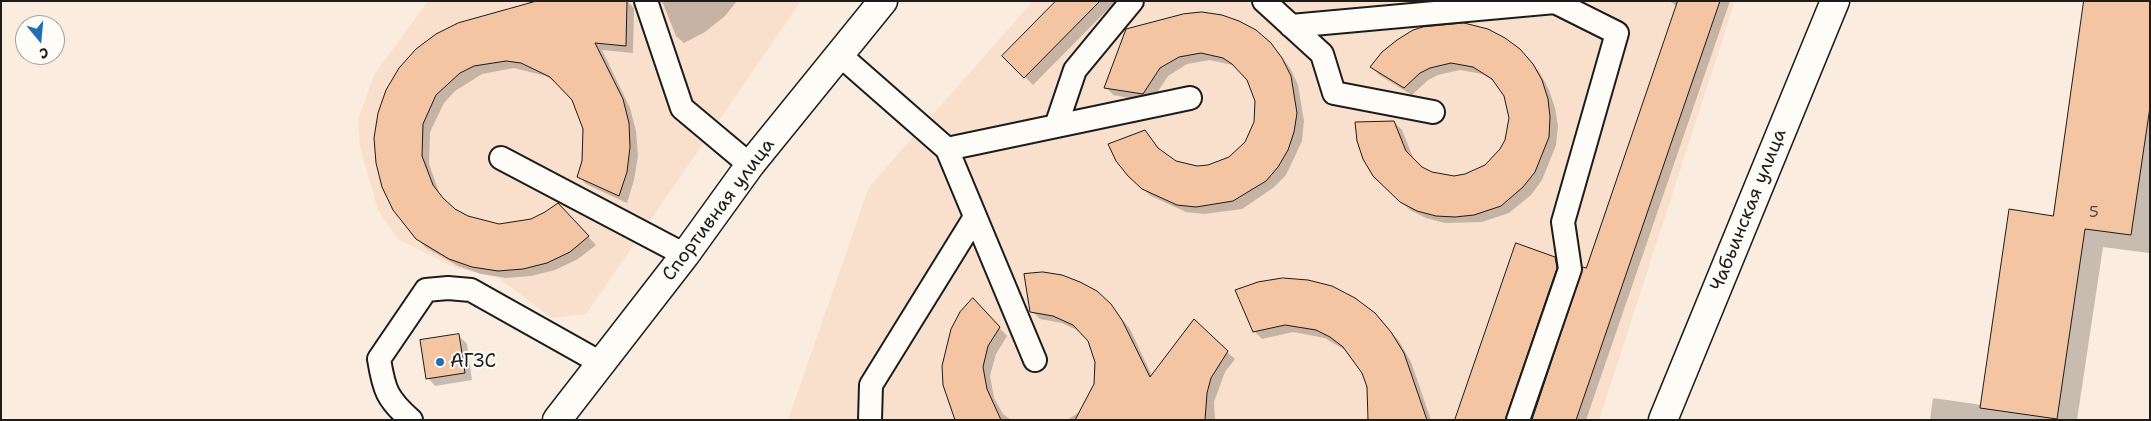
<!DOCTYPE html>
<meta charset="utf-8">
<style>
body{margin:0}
#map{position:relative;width:2151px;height:421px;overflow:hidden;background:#faecde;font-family:"Shantell Sans",sans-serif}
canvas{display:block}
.frame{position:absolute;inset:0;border:2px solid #1c1c1c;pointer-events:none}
.north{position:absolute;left:15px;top:15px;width:50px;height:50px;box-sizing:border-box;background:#fdfcf7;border:1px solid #a3a29f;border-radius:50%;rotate:163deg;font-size:14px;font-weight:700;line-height:20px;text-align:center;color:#1c1c1c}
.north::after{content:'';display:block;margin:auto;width:18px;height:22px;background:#1f6fb2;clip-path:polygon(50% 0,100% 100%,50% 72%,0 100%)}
</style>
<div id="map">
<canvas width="2151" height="421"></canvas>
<div class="frame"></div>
<div class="north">С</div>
</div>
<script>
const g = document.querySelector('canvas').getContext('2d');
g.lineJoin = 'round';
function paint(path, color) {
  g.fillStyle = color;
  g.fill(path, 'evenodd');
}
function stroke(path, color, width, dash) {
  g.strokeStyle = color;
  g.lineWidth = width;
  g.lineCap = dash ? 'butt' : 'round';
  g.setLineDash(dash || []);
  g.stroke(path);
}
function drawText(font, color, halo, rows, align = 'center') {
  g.font = font + ' "Shantell Sans",sans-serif';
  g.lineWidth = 4;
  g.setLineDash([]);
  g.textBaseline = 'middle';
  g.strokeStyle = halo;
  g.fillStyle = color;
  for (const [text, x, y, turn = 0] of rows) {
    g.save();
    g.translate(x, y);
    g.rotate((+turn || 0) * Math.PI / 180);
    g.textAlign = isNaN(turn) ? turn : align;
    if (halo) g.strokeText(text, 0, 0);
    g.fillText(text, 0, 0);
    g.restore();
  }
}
paint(new Path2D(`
 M428,1H801L586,314L552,318L497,277L456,268L398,239L378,210L360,147L358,120L374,75Z
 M1033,1H1735L1599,420H788L869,187Z`), '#f8e0cc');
paint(new Path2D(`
 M528,1H627L634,8L633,53L602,50L630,108L636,131L638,156L634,180L627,203L586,184L578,176L585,146L580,114L566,90L546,76L514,68L482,74L455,91L444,103L430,132L429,164L440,195L455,210L483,223L499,225L565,212L596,245L578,259L555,270L531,276L506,278L481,274L458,266L425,247L417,238L416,50L536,15Z
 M662,1H737L725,16L705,32L684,43L676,36Z
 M1058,1H1116L1033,85L1004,56Z
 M1669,1H1730L1586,420H1533L1677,6Z
 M2150,1L2149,253L2103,247L2077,420H1930L1933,398L1982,405L2054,217Z
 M1125,32L1270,44L1278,52L1290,68L1298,85L1304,121L1302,141L1286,175L1273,188L1242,209L1204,214L1186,212L1151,196L1137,184L1144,131L1162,152L1175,162L1197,167L1208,166L1230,158L1246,143L1255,123L1256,100L1248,79L1240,70L1232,65L1210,60L1187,64L1168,76L1151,102L1113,95L1106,87Z
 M1528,58L1540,73L1549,90L1555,108L1558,126L1556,145L1542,180L1531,195L1509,213L1482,222L1445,223L1426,218L1410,210L1382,184L1394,122L1402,130L1414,160L1422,168L1432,173L1454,177L1465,176L1486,167L1501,150L1507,140L1511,118L1506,96L1497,83L1482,74L1460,70L1438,75L1428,80L1412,95L1379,75L1372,67Z
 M1554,258L1562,266L1514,420H1456Z
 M1236,291L1382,322L1399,341L1411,362L1431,420H1368L1370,403L1363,372L1348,352L1325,338L1293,332L1262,339L1254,331Z
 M1110,305L1130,329L1152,376L1227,352L1235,359L1225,372L1214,402L1215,420H1067L1078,413L1086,404L1096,384L1097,362L1089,340L1081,332L1062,323L1040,319L1032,311Z
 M981,308L1007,336L996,354L990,376L994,398L1003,414L1011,420H956Z
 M459,336L467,344L472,380L435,386L428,378Z`), '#0003');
const building = new Path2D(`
 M537,1H627L626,46L595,43L623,99L629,123L630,147L627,172L619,196L577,177L582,161L583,129L572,100L550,77L521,63L506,61L474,66L460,73L436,95L423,124L422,156L433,185L443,198L455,209L468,216L499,224L531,219L545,212L558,203L589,236L570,252L547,263L523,269L498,271L472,267L449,259L416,239L393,210L382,187L376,163L374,138L378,113L386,90L399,68L416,49L436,34L458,23Z
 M1056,1H1100L1024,78L1002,56Z
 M1678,1H1720L1576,420H1532L1583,267L1586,268Z
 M2084,1H2150V107L2131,235L2085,229L2057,419L1980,408L2009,209L2053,216Z
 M1202,12L1222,15L1239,21L1256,30L1271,43L1282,58L1291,76L1297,113L1294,132L1288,150L1278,167L1266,181L1233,201L1196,207L1177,205L1142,189L1128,176L1116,161L1108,144L1145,130L1158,148L1176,161L1197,166L1208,165L1229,157L1245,142L1254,122L1255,101L1247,80L1232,64L1223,58L1201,53L1179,57L1160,68L1143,94L1104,88L1126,29L1183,14Z
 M1464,23L1488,29L1505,38L1520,49L1533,64L1542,80L1548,99L1550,117L1549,137L1535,172L1523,187L1501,206L1474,215L1455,217L1436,216L1417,211L1400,202L1373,176L1363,159L1357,141L1355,122L1394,121L1406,151L1422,167L1432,172L1454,176L1465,174L1485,165L1500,149L1505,140L1509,118L1504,96L1492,79L1473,67L1451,63L1430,68L1420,73L1404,88L1370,67L1382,52L1397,40L1413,30L1423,27Z
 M1516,243L1555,257L1557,268L1505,420H1455Z
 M1043,272L1062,275L1080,282L1097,291L1111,304L1122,320L1150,377L1194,319L1228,351L1211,378L1207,393L1205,420H1075L1094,384L1095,362L1088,341L1073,325L1053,316L1030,312L1024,274Z
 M1283,278L1308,280L1332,286L1355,298L1375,313L1391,332L1404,353L1427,420H1368L1367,387L1362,373L1343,347L1330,337L1316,330L1285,325L1253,332L1235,290L1258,282Z
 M973,298L1000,327L988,346L983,367L987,389L1001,420H955L943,385L942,366L951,329L960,312Z
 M459,334L465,373L426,379L420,340Z`);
paint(building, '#f4c5a3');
stroke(building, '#1c1c1c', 1);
const lane = new Path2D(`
 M646,1L682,108L750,165
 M1264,1L1322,54L1334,93L1433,112
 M1291,26L1555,2L1617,33L1563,222L1570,269L1518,420
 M841,56L947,149L1035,360
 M1056,126L1075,70L1132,1
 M947,149L1190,98
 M501,158L685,255
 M411,420C387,399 384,390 379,359L426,290L448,288L471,290L601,363
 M870,420L871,385L975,217`);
const street = new Path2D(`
 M1663,420L1835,1`);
const secondary = new Path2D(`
 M557,420L685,255L750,165L883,1`);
stroke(lane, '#1c1c1c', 26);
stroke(street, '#1c1c1c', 31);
stroke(secondary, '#1c1c1c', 31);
stroke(lane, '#fdfcf7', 22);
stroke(street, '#fdfcf7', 28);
stroke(secondary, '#fdfcf7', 28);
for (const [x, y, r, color] of [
 [440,362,5,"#1f6fb2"]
]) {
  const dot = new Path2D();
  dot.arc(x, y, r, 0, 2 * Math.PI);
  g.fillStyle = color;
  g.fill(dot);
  stroke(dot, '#fdfcf7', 2);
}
drawText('16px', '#52463e', null, [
 ["5",2094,213]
]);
drawText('19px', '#1c1c1c', '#fdfcf7', [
 ["Спортивная улица",719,210,-53],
 ["Чабьинская улица",1749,210,-68]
]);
drawText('19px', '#1c1c1c', '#fdfcf7', [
 ["АГЗС",450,362]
], 'left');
</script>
